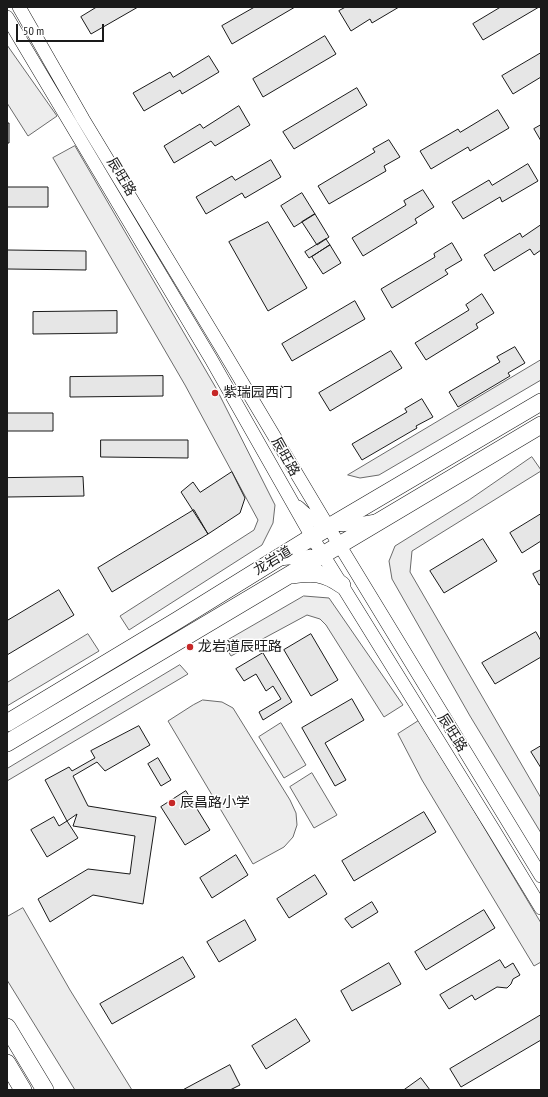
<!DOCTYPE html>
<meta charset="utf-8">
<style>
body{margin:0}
#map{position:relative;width:548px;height:1097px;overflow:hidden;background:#fff;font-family:"PT Sans Narrow",sans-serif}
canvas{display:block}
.frame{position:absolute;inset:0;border:8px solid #1a1a1a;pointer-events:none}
.scale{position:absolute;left:16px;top:24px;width:88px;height:18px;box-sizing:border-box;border:2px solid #1a1a1a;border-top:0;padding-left:5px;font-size:12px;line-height:14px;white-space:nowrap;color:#1a1a1a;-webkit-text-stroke:3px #fff;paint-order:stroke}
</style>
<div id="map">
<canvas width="548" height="1097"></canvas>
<div class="frame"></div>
<div class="scale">50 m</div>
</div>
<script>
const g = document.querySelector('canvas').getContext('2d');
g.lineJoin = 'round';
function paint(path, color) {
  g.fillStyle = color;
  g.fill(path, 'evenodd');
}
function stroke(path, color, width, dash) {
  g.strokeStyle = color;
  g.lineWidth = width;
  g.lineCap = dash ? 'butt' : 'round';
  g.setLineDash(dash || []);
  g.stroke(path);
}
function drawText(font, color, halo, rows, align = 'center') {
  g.font = font + ' "PT Sans Narrow","Noto Sans SC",sans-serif';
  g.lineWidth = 3;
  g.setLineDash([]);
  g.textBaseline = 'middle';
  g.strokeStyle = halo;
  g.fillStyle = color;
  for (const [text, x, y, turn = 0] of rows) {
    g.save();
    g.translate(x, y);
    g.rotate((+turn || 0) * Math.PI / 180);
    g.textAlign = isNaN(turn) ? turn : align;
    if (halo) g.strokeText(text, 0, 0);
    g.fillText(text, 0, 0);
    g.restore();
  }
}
const built = new Path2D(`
 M7,45L57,116L28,136L7,103Z
 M75,146L216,388L275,505L273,523L262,545L129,630L120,616L254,530L258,520L185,385L53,158Z
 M541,360V380L379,475L360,478L348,475Z
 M532,457L541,470V471L412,551L410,572L541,798V833L470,716L392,579L389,561L395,546L469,500Z
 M304,596L329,598L403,705L384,717L326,625L320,619L307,615L231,656L223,643Z
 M88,634L99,651L7,706V683Z
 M180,665L188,674L7,781V769Z
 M203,700L222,702L233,708L290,800L296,813L297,825L293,837L284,847L253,864L168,721L193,705Z
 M420,720L541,923V962L534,966L422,780L398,734Z
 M281,723L306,765L284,778L259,737Z
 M312,773L337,815L314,828L290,787Z
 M23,908L70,990L132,1090H75L7,980V917Z`);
paint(built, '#ededed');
stroke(built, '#6a6a6a', 1);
const building = new Path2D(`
 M97,7H138L91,34L81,17Z
 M255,7H295L232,44L222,26Z
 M346,7H399L372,23L370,19L351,31L339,11Z
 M501,7H539L483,40L473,24Z
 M325,36L336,54L263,97L253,79Z
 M541,53V77L513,94L502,76Z
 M209,56L219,72L182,94L180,90L144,111L133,93L170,72L173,77Z
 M357,88L367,105L294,149L283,132Z
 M239,106L250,125L215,146L211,141L174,163L164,146L200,124L203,128Z
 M498,110L509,128L470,151L468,147L431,169L420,151L458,129L460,132Z
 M7,123H9V143H7Z
 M541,125V141L534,129Z
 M389,140L400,157L384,166L386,171L329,204L318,186L375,152L373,149Z
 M271,160L281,177L245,198L242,193L206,214L196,197L232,176L235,180Z
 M528,164L538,181L502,202L500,197L463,219L452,202L489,180L492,185Z
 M7,187H48V207H7Z
 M423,190L434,207L415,219L417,223L363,256L352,238L406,205L404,201Z
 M302,193L315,214L294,227L281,206Z
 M315,214L329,237L317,245L302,222Z
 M268,222L307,288L268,311L229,242Z
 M541,225V250L534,255L530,249L494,271L484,255L520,233L522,237Z
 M326,239L330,245L309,258L305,252Z
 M452,243L462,260L445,270L448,274L392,308L381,289L435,257L434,254Z
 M330,245L341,263L323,274L312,257Z
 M7,250L86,251V270L7,269Z
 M482,294L494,313L476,324L478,328L426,360L415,343L469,310L466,305Z
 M355,301L365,319L292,361L282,344Z
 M117,311V333L33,334V312Z
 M515,347L525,363L508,373L510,376L458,407L449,392L500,362L497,357Z
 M391,351L402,368L330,411L319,393Z
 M163,376V396L70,397V377Z
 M422,399L433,417L416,426L417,428L362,460L352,444L407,412L405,409Z
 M7,413H53V431H7Z
 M101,440H188V458L101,457Z
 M232,472L245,498L240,513L208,534L181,492L193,482L200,492Z
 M83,477L84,496L7,497V478Z
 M194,510L208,534L112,592L98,568Z
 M541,514V541L522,553L510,533Z
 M483,539L497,561L444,593L430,571Z
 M541,570V584L539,585L533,574Z
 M59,590L74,615L7,655V621Z
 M536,632L541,641V657L495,684L482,663Z
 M311,634L338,680L311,696L284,650Z
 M263,653L292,702L263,720L259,712L281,699L273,686L266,691L256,674L244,681L236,669Z
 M352,699L364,720L325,743L346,780L335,786L302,728Z
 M139,726L150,745L105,771L97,762L73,776L88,806L156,817L143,904L93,895L50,922L38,899L88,869L130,874L135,836L73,826L77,814L67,821L45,780L69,767L72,771L95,758L91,751Z
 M541,746V768L531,752Z
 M158,758L171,780L161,786L148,764Z
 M186,791L210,830L185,845L161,807Z
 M424,812L436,832L354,881L342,861Z
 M54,817L59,826L67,821L78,838L47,857L31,830Z
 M236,855L248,875L212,898L200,878Z
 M315,875L327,894L289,918L277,899Z
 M372,902L378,912L352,928L345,919Z
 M484,910L495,928L426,970L415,952Z
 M245,920L256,940L219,962L207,942Z
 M183,957L195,977L112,1024L100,1004Z
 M500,960L505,968L513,963L520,975L513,979L511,984L507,988L497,987L475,1000L472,995L449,1009L440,995Z
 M389,963L401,984L352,1011L341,991Z
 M541,1015V1040L461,1087L450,1069Z
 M296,1019L310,1041L266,1069L252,1046Z
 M230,1065L240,1085L230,1090H183Z
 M421,1078L430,1090H404Z`);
paint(building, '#e6e6e6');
stroke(building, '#1a1a1a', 1);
const minor = new Path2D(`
 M19,7L83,119L224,352L326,523L541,876
 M7,17L211,359L312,537L493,829L541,908
 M298,507C303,512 309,517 315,520C331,527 358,525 375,521
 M279,559L298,557L321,556`);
const major = new Path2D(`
 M292,575C313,572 324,572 342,585
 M7,723L178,620L312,537L541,402
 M7,743L541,425
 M7,1027L45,1090
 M7,1063L23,1090`);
stroke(minor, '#1a1a1a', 14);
stroke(major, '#1a1a1a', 18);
stroke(minor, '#fff', 13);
stroke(major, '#fff', 17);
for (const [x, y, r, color] of [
 [215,393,4,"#c62828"],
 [190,647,4,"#c62828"],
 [172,803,4,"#c62828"]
]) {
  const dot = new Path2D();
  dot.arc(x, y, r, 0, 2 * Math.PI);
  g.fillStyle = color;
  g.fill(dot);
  stroke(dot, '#fff', 1.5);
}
drawText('14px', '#1a1a1a', '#fff', [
 ["辰旺路",121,177,59],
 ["辰旺路",285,457,61],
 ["龙岩道",273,561,-31],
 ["辰旺路",452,733,58]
]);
drawText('14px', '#1a1a1a', '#fff', [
 ["紫瑞园西门",223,393],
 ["龙岩道辰旺路",198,647],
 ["辰昌路小学",180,803]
], 'left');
</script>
